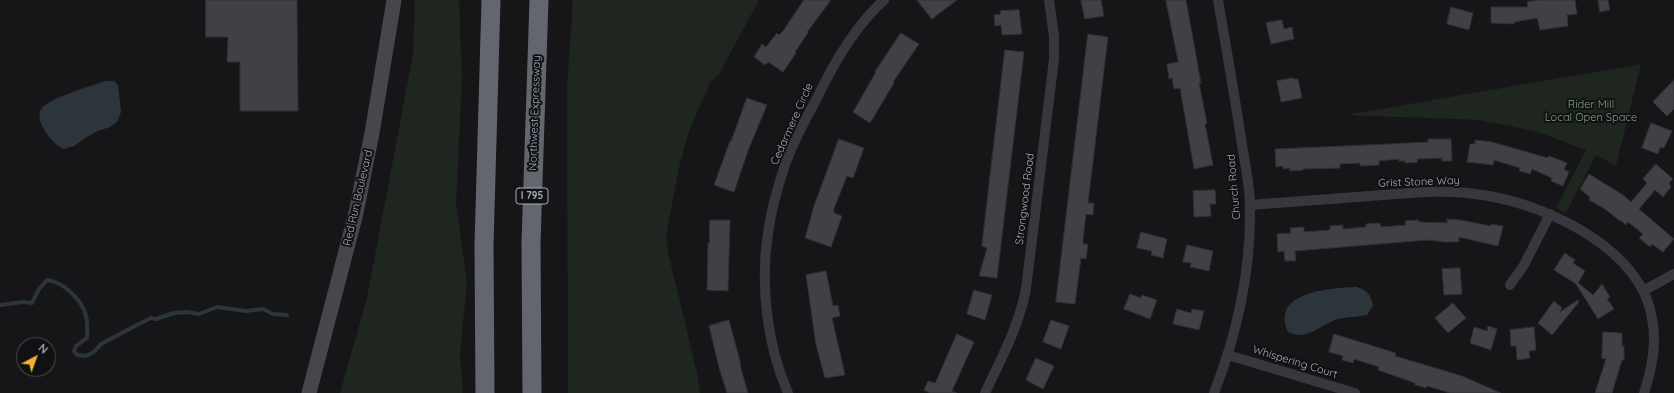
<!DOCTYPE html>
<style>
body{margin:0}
#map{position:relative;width:1674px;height:393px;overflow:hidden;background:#161618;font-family:Quicksand,sans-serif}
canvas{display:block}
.north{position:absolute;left:16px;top:337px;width:40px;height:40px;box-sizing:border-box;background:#111113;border:1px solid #4d4f55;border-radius:50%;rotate:41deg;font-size:11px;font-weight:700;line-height:16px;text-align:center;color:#a8adb8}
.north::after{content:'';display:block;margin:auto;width:14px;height:18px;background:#f2b134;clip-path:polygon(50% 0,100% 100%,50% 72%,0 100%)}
</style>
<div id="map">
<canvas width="1674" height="393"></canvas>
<div class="north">N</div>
</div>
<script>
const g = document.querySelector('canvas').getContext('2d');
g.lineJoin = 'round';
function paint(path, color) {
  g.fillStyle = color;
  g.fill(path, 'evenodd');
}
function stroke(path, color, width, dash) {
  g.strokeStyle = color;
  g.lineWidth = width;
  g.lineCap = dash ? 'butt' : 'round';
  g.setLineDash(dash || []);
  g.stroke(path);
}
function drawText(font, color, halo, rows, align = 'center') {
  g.font = font + ' Quicksand,sans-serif';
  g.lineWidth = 4;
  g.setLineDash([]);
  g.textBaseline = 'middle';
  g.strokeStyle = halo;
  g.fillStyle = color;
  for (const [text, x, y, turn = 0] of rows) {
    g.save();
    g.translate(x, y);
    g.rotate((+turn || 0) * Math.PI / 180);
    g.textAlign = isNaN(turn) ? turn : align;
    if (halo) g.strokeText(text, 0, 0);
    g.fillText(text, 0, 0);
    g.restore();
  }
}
paint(new Path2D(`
 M415,0H459L462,79L456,204L467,283L460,354L463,393H340L367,298L413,54Z
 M573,0H759L719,74L710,83L690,129L680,163L666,235L668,252L697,373L700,393H568L567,88Z
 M1641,64L1616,166L1596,155L1566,213L1556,208L1586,150L1535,131L1480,120L1346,115Z`), '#1e261f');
paint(new Path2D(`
 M105,81H114L118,85L121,112L117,122L110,127L98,131L85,138L74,146L63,149C54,144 49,138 44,129C40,123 37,114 42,108C50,98 91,86 105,81Z
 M1357,287C1368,291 1371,295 1373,306L1367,315C1358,317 1347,317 1338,319C1321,324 1307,342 1288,332C1270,291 1332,288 1357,287Z`), '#2c353c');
stroke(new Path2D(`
 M0,305L23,302L32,303L39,289L47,280C64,282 82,300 86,316C88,323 87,331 87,338L76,346L74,351L77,355L86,356L94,352L101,344L135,326L151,318L156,319L174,313L187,312L199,314L217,307L246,311L263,309L273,314L287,315`), '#2c353c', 4);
const building = new Path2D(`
 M206,0H297L298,111H240V62H227L228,37H206Z
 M804,0H831L807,32L808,33L795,52L796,53L783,72L768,62L765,65L754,57L762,44L766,47L777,33L779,35L783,31Z
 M917,0H957L932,19Z
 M1081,0H1101L1104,16L1085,19Z
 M1166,0H1186L1201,83H1199L1207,123L1205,124L1213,165L1194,169L1180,88L1174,89L1172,78L1169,79L1167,64L1178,62Z
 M1541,0H1575L1577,14L1567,15L1568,26L1540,30L1537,18L1514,22V24L1491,23V7H1528L1527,2Z
 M1598,0H1608L1610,10L1600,12Z
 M1451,7L1473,13L1469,30L1447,24Z
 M1019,10L1022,34L1002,35L1001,25L995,26L994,15L1001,14L1000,11Z
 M1282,20L1284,29L1292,27L1294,39L1271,44L1266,23Z
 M901,33L919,44L893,82L894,83L870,123L853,112L876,72H875Z
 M1088,34L1108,37L1088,203H1094L1093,215L1086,214L1083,240V244H1088L1086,259L1081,258L1075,304L1056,302Z
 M1005,50L1024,52L997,278L979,276L987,248L982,246Z
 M1293,78L1294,79H1298L1302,98L1281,102L1277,81Z
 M1674,80V109L1667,116L1653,102Z
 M747,98L767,105L749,148L734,192L714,185L730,141H731Z
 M1651,123L1672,131L1664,148L1660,147L1658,154L1642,148Z
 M839,139L864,148L853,178L847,176L833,211L835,212L834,213L842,216L831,247L805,238L814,206Z
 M1428,139H1451L1452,161H1442V158L1417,159L1418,162L1405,163V161H1399V159L1379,161V165L1360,166V163L1340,164V168L1303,169V170L1290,171V168L1283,169V166L1276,167L1275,149L1389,144L1428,142Z
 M1475,140L1492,142L1548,158L1549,156L1567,163L1564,169L1569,172L1563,186L1551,181L1552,178L1532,169L1530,174L1519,171L1520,168L1494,160L1493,165L1467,162L1470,144H1475Z
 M1656,164L1673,179L1669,183L1671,187L1663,197L1655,190L1639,209L1674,239L1663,252L1652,244L1650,247L1639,238L1643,234L1628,222L1626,225L1620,220V221L1605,209L1589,200L1590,197L1580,189L1589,174L1623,195L1631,202L1647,183L1643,179Z
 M1215,190L1216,204H1210L1211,216L1194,217L1193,191Z
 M1447,219L1460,220L1491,226V224L1503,226L1498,246L1459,237V242H1445L1428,240L1295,251L1296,261H1285L1284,251L1278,252L1277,234L1291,233L1290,228L1304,227V232L1330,230V226L1343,225V229L1366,227V224L1380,223L1381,227L1406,225L1405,221L1418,220L1419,222L1447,223Z
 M710,220H730L728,291L707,290L708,243H709Z
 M1141,232L1167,239L1163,258L1151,255L1152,251L1137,248Z
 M1187,245L1213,251L1209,271L1190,267L1191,263L1183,262Z
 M1565,253L1575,260L1573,263L1585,271L1578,283L1593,295L1602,284L1610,297L1607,299L1614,309L1598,319L1576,284L1554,270Z
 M1460,268L1462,294L1444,295L1442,269Z
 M826,271L833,306L838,305L840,316L832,318L845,375L825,378L816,345L806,275Z
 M974,290L992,295L985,320L967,314Z
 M1130,294L1141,298L1142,295L1157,300L1150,319L1124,309Z
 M1578,300L1579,302L1552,335L1538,323L1554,301L1562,308L1560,312Z
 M1453,303L1466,318L1448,333L1435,318Z
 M1177,309L1191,313L1192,309L1204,311L1199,330L1173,324Z
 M729,320L741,365H740L748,393H727L720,371L709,326Z
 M1051,320L1069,326L1061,349L1043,342Z
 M1488,326L1497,329L1491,350L1470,343L1474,327L1487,331Z
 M1534,327L1536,350L1529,351L1530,358L1517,360L1516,346H1511L1510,330Z
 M1603,332L1622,333V346H1624V360H1622L1612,393H1595L1606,359L1602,358Z
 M957,334L974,342L952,391L957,393H930L924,390L928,381L935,383Z
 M1334,334L1396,353L1395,356L1462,376L1501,393H1450L1427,386L1426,388L1415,385V383L1378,370L1379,367L1354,359L1353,363L1342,360L1343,356L1329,352Z
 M1036,358L1054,366L1043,389L1026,380Z`);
paint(building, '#404145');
stroke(building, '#303034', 1);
stroke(new Path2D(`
 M1250,205L1423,192C1445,191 1467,192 1489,196C1551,207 1641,250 1652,318C1657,344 1652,368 1644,393
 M1510,285L1524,265L1550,214
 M1643,291L1674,274
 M1228,355L1355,393
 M788,393C767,345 760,285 768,233C771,211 777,189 784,168C792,144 804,122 816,100C833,64 854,27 884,0
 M985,393C1001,359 1019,326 1026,289L1054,59V36L1049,0
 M1214,393C1237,334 1251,271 1250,207C1250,184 1244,160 1241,138C1234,92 1226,46 1218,0`), '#37383d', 10);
stroke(new Path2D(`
 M309,393L356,213L372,133L394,0`), '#45474d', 15);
stroke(new Path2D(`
 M485,393L484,245L491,0
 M532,393L531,243L539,0`), '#63666e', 19);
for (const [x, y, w] of [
 [532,196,32]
]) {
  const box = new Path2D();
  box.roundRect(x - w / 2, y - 8, w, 16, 3);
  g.fillStyle = '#111113';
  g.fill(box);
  stroke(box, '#a8adb8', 1);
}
drawText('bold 10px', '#a8adb8', null, [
 ["I 795",532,196]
]);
drawText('11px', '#7fa381', '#111113', [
 ["Rider Mill",1591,105],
 ["Local Open Space",1591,118]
]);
drawText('11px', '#a8adb8', '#111113', [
 ["Northwest Expressway",535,113,-88],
 ["Cedarmere Circle",792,124,-66],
 ["Grist Stone Way",1419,182,-2],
 ["Church Road",1234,187,-95],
 ["Red Run Boulevard",358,198,-77],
 ["Strongwood Road",1025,199,-83],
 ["Whispering Court",1295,362,17]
]);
</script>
